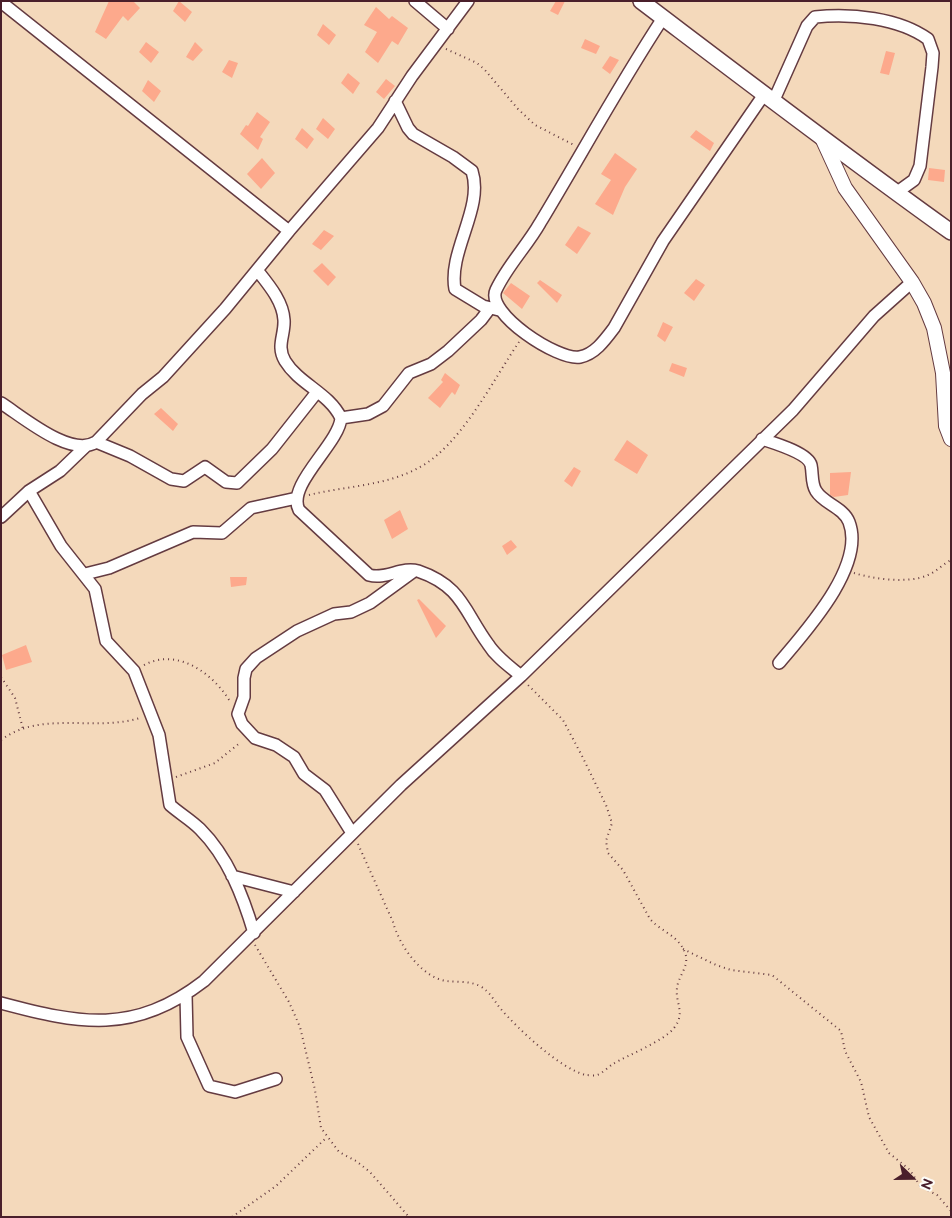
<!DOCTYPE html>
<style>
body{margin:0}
#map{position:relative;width:952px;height:1218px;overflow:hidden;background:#f4d9bb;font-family:"Balsamiq Sans",sans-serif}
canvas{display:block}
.frame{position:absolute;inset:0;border:2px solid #4a1f2b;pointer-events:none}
.north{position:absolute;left:887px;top:1153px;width:50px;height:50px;-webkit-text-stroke:4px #fdfcf7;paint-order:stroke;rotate:112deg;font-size:14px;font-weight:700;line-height:20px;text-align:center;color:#4a1f2b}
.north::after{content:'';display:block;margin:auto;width:18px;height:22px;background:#4a1f2b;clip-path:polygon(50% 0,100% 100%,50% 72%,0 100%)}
</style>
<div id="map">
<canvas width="952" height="1218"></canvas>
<div class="frame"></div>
<div class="north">N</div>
</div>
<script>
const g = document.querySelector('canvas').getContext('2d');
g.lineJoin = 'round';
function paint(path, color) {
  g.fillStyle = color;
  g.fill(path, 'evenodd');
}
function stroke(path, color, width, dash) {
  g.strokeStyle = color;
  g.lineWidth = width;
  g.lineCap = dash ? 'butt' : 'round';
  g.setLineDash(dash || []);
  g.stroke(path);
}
paint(new Path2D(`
 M109,1H133L140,8L128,21L123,16L106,39L95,32Z
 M179,1L192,12L185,22L173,11Z
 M556,1H565L558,15L550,11Z
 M376,7L389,19L392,16L408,28L398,45L392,41L378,63L365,52L377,32L364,25Z
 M323,24L336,35L329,45L317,35Z
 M585,39L600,46L596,54L581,48Z
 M146,42L159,52L151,63L139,52Z
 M195,42L203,50L193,61L186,57Z
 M886,51L895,53L889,75L880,73Z
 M610,56L619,60L610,74L602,68Z
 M229,60L238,63L232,78L222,72Z
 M348,73L360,83L353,94L341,83Z
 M386,79L395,86L384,99L376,92Z
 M148,80L161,91L154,102L142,91Z
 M257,112L270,122L260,137L263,139L258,150L240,134L246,125L248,126Z
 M323,118L335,129L328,139L316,129Z
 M302,128L314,139L307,149L295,139Z
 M696,130L714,143L710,151L690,137Z
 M615,153L637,169L625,187L613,215L595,204L611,180L601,174Z
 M262,158L275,173L261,189L247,174Z
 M929,168L945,170L944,182L928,180Z
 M578,226L591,233L577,254L565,245Z
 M324,230L334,236L321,250L312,244Z
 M322,263L336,277L328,286L313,271Z
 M696,279L705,285L694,301L684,293Z
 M540,280L562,295L557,303L537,283Z
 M511,283L530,296L522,309L503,293Z
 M663,322L673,327L665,342L657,336Z
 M672,363L687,368L684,377L669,371Z
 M445,373L460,385L455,395L452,392L440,408L428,398L443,382L441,380Z
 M161,408L178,424L173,431L154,414Z
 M627,440L648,455L637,474L614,460Z
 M574,467L581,471L572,487L564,481Z
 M851,472L848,495L834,497L830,495V473Z
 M400,510L408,529L392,539L384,520Z
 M511,540L517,547L507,555L502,546Z
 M230,577H247L246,585L231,587Z
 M419,599L446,626L436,638L417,600Z
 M26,645L32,662L6,670L2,655Z`), '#fda98c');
const minor = new Path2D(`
 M415,1L448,29
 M1,2L289,231
 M663,18C619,85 581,155 540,223C527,246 507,266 496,290C485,313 558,361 580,357C595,354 605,340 614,328L663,241L765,93
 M774,100L807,26L815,17C851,13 899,18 928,39L933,53L932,67L920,166L914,180L896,193
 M395,101L408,128L413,134L453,157L472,171C484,208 448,251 455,289L483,306L499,310
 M257,270C268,284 283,301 284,320C285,335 276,346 285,361C299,384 329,393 341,418C339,444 286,485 299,510L369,575C386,580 402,566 418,571C462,586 464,611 488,644C496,657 509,666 521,676
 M1,403C23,417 71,458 96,442L142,394L163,377L225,309L289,231L378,128L412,76L468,1
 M341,418L368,414L383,406L409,373L431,364L448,351L481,320L490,308
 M762,439C774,443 808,453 811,465C813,474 811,483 816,491C824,504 843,507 849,522C866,566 805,632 779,663
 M96,442L130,456L171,479L184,481L205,467L226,482L237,483L272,449L317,392
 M29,491L61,546L95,589L106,641L134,671L159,735L170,805C179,813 191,820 200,829C228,857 243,896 254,933
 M1,517L29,491L60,471L86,446
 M85,574L109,568L193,532L222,533L251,508L297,498
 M352,833L325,790L304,774L294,757L276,745L255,738L242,724L238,714L244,697V678L246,669L256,658L297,631L334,614L351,612L370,603L414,571
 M232,876L294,892
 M186,995L187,1037L209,1086L235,1092L276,1079
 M1,1003C80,1024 134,1035 204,981L401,785L521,676L793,410L874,316L912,282`);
const tertiary = new Path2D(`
 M823,140L845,188L912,282L924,303L934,328L943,373L946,426L951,439`);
const secondary = new Path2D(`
 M641,1C744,79 846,157 951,232`);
stroke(minor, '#643b41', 14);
stroke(tertiary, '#643b41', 16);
stroke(secondary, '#643b41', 18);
stroke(new Path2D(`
 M446,49L477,63L485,70L518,109L535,125L574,145
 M309,495C345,486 387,486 420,467C461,445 493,380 519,342
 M854,573C873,579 909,584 928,575C936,572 943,564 951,560
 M144,665C178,647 214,674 231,703
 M1,677L15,698L23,729
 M1,740C41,710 95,732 140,718
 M176,777L215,763L241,742
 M358,844L393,922C399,945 421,977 446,981C457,982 470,981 480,986C490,992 493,999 500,1008C517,1028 560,1069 586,1075C589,1075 594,1076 597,1075C603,1073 608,1067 613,1064C628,1055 664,1041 674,1028C686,1013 675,1003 677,988C678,977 688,968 686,956C681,936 661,932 650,919L623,870L608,853L606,841L612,823L606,805L581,754L563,720L528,685
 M255,945L289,1002L300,1027L315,1090L321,1128L339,1152L356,1161L370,1172L409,1217
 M683,949L716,965L731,970L772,975L841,1031L845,1051L861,1082L869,1117L889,1153L910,1170L920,1186L937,1195L951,1211
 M232,1217L276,1186L326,1138`), '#643b41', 2, [1, 4]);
stroke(minor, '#fff', 11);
stroke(tertiary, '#fff', 14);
stroke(secondary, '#fff', 15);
</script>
